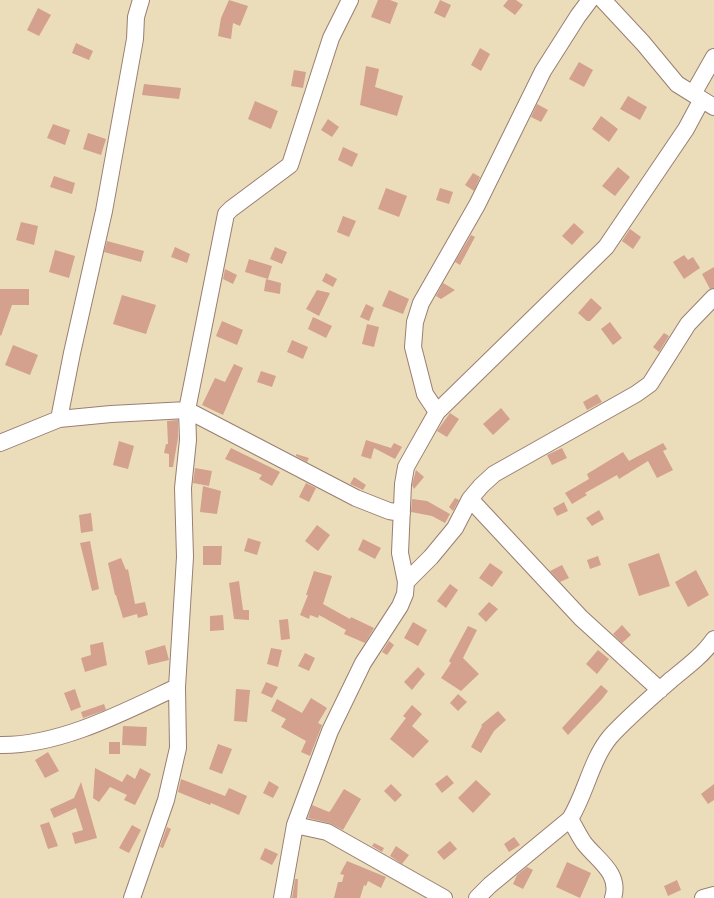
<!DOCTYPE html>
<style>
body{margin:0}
canvas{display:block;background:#ebddba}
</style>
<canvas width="714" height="898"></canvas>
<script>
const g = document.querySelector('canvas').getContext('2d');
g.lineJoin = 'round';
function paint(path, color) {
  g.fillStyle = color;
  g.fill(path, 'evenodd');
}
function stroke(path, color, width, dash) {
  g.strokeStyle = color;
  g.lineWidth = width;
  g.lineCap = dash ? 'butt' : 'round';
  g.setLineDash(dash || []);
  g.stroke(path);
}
paint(new Path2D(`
 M229,0L248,6L240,26L233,23L231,39L218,36L221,18Z
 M378,0H390L398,3L390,24L371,17Z
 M440,0L451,5L445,18L434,13Z
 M508,0H516L523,5L515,15L503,6Z
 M38,8L51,15L39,36L27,30Z
 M76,43L93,51L89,60L72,53Z
 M480,48L490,54L481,71L471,65Z
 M579,62L593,70L584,87L569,79Z
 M366,66L379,69L375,87L403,96L397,116L360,105Z
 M294,70L306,72L303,88L291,86Z
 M144,84L181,88L179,99L142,95Z
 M628,96L647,107L640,120L620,109Z
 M255,101L278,111L271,129L248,119Z
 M537,104L548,110L541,122L531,117Z
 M601,116L618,129L609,142L592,129Z
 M328,119L339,127L332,137L321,130Z
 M53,124L70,130L65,145L47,138Z
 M88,133L106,139L101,155L83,149Z
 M343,147L358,154L352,167L338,160Z
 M618,167L630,177L615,196L602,186Z
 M473,173L480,177L474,191L465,185Z
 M54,176L75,183L72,194L50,187Z
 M386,188L407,196L399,217L378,209Z
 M440,188L453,192L449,204L436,200Z
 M343,216L356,221L349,237L337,232Z
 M21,222L38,226L34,245L16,240Z
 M574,223L584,232L572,245L562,236Z
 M630,229L641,237L633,249L622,241Z
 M471,235L475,237L460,265L455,262Z
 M107,241L144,251L141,262L104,252Z
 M175,247L190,254L187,263L171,257Z
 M275,247L287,252L282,264L270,259Z
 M55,250L75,256L69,278L49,272Z
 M684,255L688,260L693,257L700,268L684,279L673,262Z
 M249,259L272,266L268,279L245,272Z
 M714,267V288L710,289L702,274Z
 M225,269L237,275L233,284L223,279Z
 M326,273L337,279L333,287L322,281Z
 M266,279L281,283L280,294L264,291Z
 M443,283L455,290L441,299L436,296Z
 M0,289H29V305H12L1,336L0,335Z
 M317,290L330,293L319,316L306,309Z
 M389,290L409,299L403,314L382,306Z
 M122,295L156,305L146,334L113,324Z
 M591,298L602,308L590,321H587L578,313Z
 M366,304L374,308L369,321L360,317Z
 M313,317L332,326L326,338L308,329Z
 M222,321L243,330L237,345L216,336Z
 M610,322L622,338L613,345L601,329Z
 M367,324L379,327L374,347L362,344Z
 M664,333L669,336L659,352L653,347Z
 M292,340L308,347L303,359L287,352Z
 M13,345L38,355L30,375L5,365Z
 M234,364L243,368L223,415L202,405L215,378L225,382Z
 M261,371L276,376L272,387L257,382Z
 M597,394L602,402L587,410L583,402Z
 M501,408L510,419L493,435L483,424Z
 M450,413L459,419L447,437L437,431Z
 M178,420V438L173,467H169V454L164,453L166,444H168L167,421Z
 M366,440L391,448L394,443L402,447L395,459L374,448L371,459L361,456Z
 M119,441L134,446L128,469L113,465Z
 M663,443L667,449L663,451L673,470L657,478L648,461L619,479L617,475L585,493L587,495L572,504L565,493L589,479L587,474L623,452L629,461Z
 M231,448L280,472L272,486L259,479L262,475L225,459Z
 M562,448L567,458L552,465L547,455Z
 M296,454L309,458L307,462L296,456Z
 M195,468L212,471L209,486L193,483Z
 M416,470L424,477L414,489L412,485Z
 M354,477L366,485L363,490L350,484Z
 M306,483L316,488L309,502L299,497Z
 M203,486L221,491L217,514L200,512Z
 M455,498L459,500L453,511L449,507Z
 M412,499L427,501L450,514L445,523L432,516L411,512Z
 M564,502L568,511L557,516L553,508Z
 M599,510L604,519L592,526L586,518Z
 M91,513L93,531L81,533L79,515Z
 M317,525L330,535L318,551L305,541Z
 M248,538L261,542L257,555L244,551Z
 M363,539L381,548L375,559L358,550Z
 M90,541L99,589L92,591L80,543Z
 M203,546H222L221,565H203Z
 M659,553L670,586L639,596L628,564Z
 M598,556L601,565L590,569L587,560Z
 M121,558L126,570L128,569L135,604L145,602L148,615L138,618L137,614L123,618L116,595H115L108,563Z
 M490,563L503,572L492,587L479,578Z
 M562,565L569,578L560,582L550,571Z
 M696,570L709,595L688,607L675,582Z
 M314,571L332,576L323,604L350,619L351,617L374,628L365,643L344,634L346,630L319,615L318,618L310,615L309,619L300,615L308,595H306Z
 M239,581L243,610H249V620L234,619L229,583Z
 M450,584L458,590L446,608L437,601Z
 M489,602L498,609L486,622L478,614Z
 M223,615L224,630L210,631V616Z
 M288,619L290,639L281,640L279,620Z
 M413,622L427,630L418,646L404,638Z
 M622,625L631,635L622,643L613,634Z
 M468,626L477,630L463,658L479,674L461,691L441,678L451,663L449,661Z
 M389,641L394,645L387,655L382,652Z
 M103,642L107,665L85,672L81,658L91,655L90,645Z
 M165,645L169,660L148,665L145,651Z
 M271,648L282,650L278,667L267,664Z
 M598,650L609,659L597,674L586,664Z
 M305,653L315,658L309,671L298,666Z
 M418,667L425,674L412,690L404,682Z
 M266,682L278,687L272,698L261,693Z
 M601,685L608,691L602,699L568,735L562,728Z
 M75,689L81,707L71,711L64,693Z
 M236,689L250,690L247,722L234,721Z
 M458,694L467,702L458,711L450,703Z
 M311,698L327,708L318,723L322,725L310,756L301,752L306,741L281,727L286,719L271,711L277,699L302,713Z
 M104,704L106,710L83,718L81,712Z
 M412,705L422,714L412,726L429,741L413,758L390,739L406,718L403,716Z
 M498,711L506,720L494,731L481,753L471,747L482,726L481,725Z
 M123,726L147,727L146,746L122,745Z
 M109,742H120V754H109Z
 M218,744L232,749L222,774L209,769Z
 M48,752L59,771L45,778L35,760Z
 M95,768L122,782L127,774L135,779L140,768L151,774L135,805L124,800L127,795L110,787L99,802L93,798Z
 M447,775L454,783L442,793L435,784Z
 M181,779L225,796L229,788L247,796L239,815L211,803L210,805L178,792Z
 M476,780L491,794L473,813L458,798Z
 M269,781L279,787L273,798L263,793Z
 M81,782L97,838L75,844L72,833L83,830L76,808L54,818L50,809L74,798Z
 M391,784L402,795L395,802L384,791Z
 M714,784V800L708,804L701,794Z
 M344,789L361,799L343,830L329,823L308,818L312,805L329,812L331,810Z
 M49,822L58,846L48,849L40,825Z
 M132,825L141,830L129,853L119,848Z
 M167,827L171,829L163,848L160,847Z
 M514,837L520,845L509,852L504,844Z
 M450,841L457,849L444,860L437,852Z
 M374,843L384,848L382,852L372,846Z
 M396,846L409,855L402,864L390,856Z
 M265,848L278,854L272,865L260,859Z
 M347,861L386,877L381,888L368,881L366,886L364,885L360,898H334L338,882H342L344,875L340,874Z
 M567,862L591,873L580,898L556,887Z
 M527,867L533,870L523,889L513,884L517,875Z
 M295,879H298L297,898H292Z
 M677,880L681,890L668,896L664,886Z`), '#d3a18e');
const minor = new Path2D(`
 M603,0L643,43L677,84L714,107
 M693,94L714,57
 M437,412L425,394L413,347L415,322L421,303L477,205L543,71L578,16L590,0
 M59,419L72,353L104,211L135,39L136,17L141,0
 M0,443L59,419L111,414L187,410L356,498L389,511L402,513
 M470,499L581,618L660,690
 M406,582L431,557L455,528L470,499L481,486L494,474L636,394L650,384L688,324L714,297
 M0,745C60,746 124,712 177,687
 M570,819C575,827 579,836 584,843C597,860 621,873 613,898
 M295,825L327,832L444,898
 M132,898L166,800L178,748L177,687L185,557L183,488L188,440L187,410L226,214L231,209L290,165L331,38L350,0
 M282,898L295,825L330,731L363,663L400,606L405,594L406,582L400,553L403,484L406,467L411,458L437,412L606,247L686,129L701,101
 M477,898L490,885L570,819C586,793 591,760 610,737C627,718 653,696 672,679C687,667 703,655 714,639
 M703,898L714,895`);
stroke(minor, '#9a7e72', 18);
stroke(minor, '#fff', 16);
</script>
